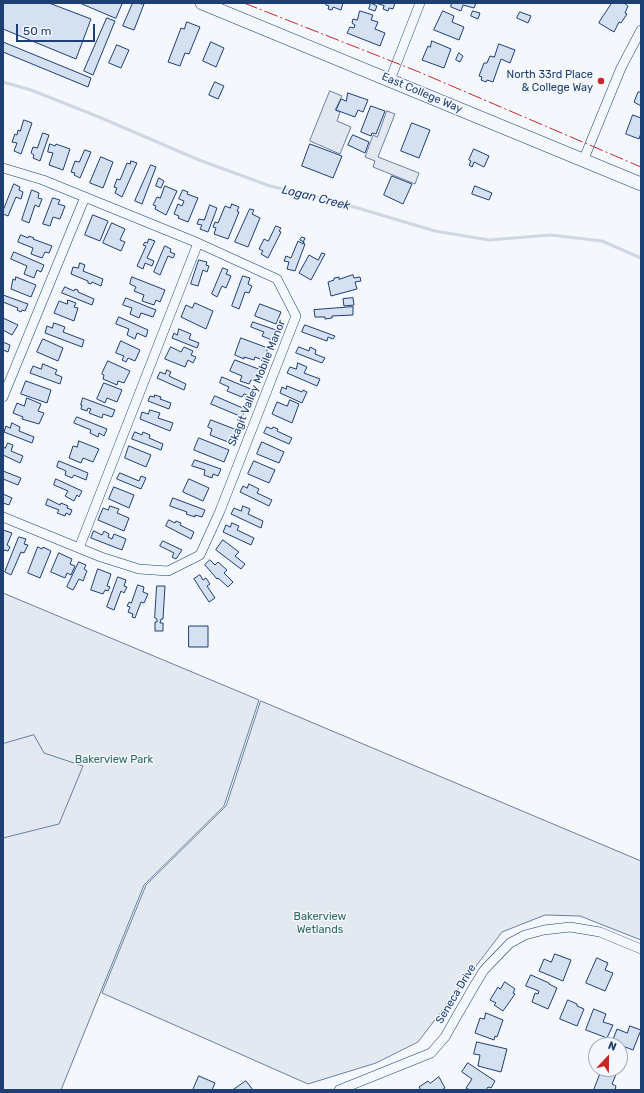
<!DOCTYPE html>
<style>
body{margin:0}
#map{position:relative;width:644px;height:1093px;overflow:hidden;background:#f4f7fb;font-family:Rubik,sans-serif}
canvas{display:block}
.frame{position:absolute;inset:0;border:4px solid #1d3f73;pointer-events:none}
.north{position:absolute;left:588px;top:1037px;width:40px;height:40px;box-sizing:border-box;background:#f4f7fb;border:1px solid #9eadc5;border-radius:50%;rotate:22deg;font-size:11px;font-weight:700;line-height:16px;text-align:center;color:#1d3f73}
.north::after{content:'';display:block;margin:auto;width:14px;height:18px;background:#c62828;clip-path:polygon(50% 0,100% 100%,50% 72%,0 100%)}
.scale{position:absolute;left:16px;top:24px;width:79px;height:18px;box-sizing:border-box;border:2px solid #1d3f73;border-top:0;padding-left:5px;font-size:12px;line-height:14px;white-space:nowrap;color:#1d3f73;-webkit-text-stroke:3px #f4f7fb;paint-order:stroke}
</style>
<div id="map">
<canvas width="644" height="1093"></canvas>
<div class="frame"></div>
<div class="north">N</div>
<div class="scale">50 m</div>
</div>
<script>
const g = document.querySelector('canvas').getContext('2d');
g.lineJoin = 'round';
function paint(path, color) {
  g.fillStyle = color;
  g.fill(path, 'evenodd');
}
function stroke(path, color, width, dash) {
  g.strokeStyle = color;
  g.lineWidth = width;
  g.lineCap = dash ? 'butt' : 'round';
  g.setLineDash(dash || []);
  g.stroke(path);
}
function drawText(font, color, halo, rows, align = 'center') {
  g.font = font + ' Rubik,sans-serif';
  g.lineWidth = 3;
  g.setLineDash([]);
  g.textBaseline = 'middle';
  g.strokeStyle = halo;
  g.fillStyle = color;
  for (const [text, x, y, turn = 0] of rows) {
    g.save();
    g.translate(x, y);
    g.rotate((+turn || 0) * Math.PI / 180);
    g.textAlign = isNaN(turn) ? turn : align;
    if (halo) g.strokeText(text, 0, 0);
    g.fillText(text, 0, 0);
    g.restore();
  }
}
const green = new Path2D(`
 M3,593L259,700L224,806L144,885L61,1090H3Z
 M261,701L641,861V940L580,916L545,915L502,932L418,1042L376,1063L308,1084L102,993L146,885L226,806Z`);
paint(green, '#e3e9f0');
stroke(green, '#687fa3', 1);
const parking = new Path2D(`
 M330,91L342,96L335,110L340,112L337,121L351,127L340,154L310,141Z
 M387,111L395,114L378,157L419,173L415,184L373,167L375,161L365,157L373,135L377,137Z
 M34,735L44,753L83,766L59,824L3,838V744Z`);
paint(parking, '#e3e8f0');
stroke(parking, '#687fa3', 1);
stroke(new Path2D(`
 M3,82L31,90L99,117L199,160L270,186L334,201L435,231L489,240L551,235L602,241L641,258`), '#cfd7e4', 3);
const building = new Path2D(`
 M3,3H49L91,19L76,59L3,29Z
 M80,3H119L122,4L116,18Z
 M133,3L144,4L134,30L123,26Z
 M327,3H343L341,10L333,7L332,10L328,9L329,6L326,5Z
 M371,3L377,6L375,11L369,9Z
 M376,3H395L393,9L389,8L388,11L383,9L384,6Z
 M452,3H476L474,8L463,5L461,11L451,7Z
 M612,3H624L628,6L625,13L627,14L621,23L619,22L614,32L599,23Z
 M360,11L373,15L371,20L378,22L375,29L385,33L380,46L347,33L350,27L354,28L355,25L352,23L353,19L357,20Z
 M443,11L454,16L452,22L464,27L459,40L434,30Z
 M473,11L480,13L478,19L471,16Z
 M520,12L531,16L528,23L517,18Z
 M107,18L115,21L93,75L84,71Z
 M187,22L200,27L189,54L185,53L180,66L168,62L181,28L184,29Z
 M432,41L451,49L444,68L422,60L428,46L430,47Z
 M3,42L91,78L88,87L3,52Z
 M211,42L224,48L216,67L203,61Z
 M499,44L515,50L510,63L501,59L493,82L487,80L486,82L481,80L482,77L479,76L484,63H487L490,56L494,57Z
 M117,45L129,50L121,68L109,63Z
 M459,53L463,56L460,62L456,60Z
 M215,82L224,86L218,99L209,95Z
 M641,90V106L634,102L638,92H640Z
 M348,93L368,100L363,112L358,110L355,117L336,110L341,99L346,101Z
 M371,106L385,111L376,134L372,133L371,136L361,132Z
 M633,115L641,118V133L639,139L626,134Z
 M24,120L32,123L21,154L14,151L17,143L12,142L15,134L17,135L18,130L20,131Z
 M412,123L430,130L419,158L401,151Z
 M43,133L49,135L40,161L33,158L34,155L31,153L33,147L37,148Z
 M353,135L369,142L365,153L348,145Z
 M50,144L55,146L56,144L70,149L63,170L49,165L53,153L48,152Z
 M310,144L342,156L333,178L302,166Z
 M474,149L489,156L484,167L474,162L472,167L469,165L471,161L469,160Z
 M85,150L91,152L80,178L74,175L75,173L71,172L75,161L79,162Z
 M101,157L113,162L103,188L90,183Z
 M131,161L137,163L122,197L115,193L117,188L114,187L117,179L120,180L127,163L130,164Z
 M151,165L156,167L142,204L135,201Z
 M392,176L412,184L403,204L384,195Z
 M159,178L164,181L161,188L156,186Z
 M14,184L20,187L19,190L23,192L21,199L16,197L8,216L3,214V211Z
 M165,186L177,191L166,215L155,209L156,206L153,205L157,197L160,198Z
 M475,186L492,193L489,200L472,194Z
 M32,190L39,193L38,198L42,199L39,207L35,205L29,223L22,220Z
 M183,190L188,192L187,194L198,198L188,222L178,218L179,216L174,214L178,204L182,206L184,201L179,199Z
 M53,198L60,200L58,204L65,206L60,219L53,217L50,226L43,224Z
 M232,204L239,207L237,211L239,212L228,239L214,234L216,228L213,227L215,222L218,223L225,206L230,208Z
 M210,205L217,208L208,232L200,229L202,225L197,224L199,219L204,220Z
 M250,209L254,210L252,214L260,218L248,247L235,242Z
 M93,215L108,221L100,241L85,235Z
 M112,223L125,229L120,240L125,242L121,251L103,243Z
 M276,226L281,228L279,231L281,232L268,258L261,254L263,251L259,249L264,239L268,241Z
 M21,235L28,238L29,236L34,238L33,239L52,246L49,253L45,252L42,258L31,254L33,248L18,242Z
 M302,237L305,238L303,243L305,244L295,271L287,269L289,262L284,261L286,256L291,258L298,241L303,244L304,242L300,240Z
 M149,239L155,241L147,258L154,261L152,266L145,263L143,269L137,266L146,246L143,245L145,242L147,243Z
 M165,246L171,249L170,252L175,254L173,258L168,256L160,275L154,272Z
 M14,252L44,265L41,272L37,270L34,278L24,274L27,266L11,259Z
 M322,253L325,254L311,280L299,273L309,255L318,260Z
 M199,260L207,262L206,265L209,266L207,272L203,270L198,286L191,284Z
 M80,263L85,265L83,271L103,279L101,286L92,282L91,284L88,283V281L71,274L73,267L78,268Z
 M223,268L228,270L226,274L231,276L226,288L222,286L217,297L212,294Z
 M353,275L354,278L360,277L361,281L355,282L357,289L331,296L328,282L334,280V278L339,277V279Z
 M243,276L250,278L248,284L252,286L249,293L245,292L239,309L232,306Z
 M16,277L36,285L31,297L11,289L13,279L15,280Z
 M132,277L165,290L160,302L156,300L154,305L142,301L144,295L134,291L136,287L130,284Z
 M65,287L74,291L75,289L78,290V292L94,299L92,305L62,293Z
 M3,295L28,304L25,311L22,310L21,312L17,310L18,308L3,302Z
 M126,298L156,310L153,317L141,313L139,318L130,314L132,308L123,305Z
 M353,298L354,305L344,306L343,299Z
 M68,300L76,303L74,307L78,308L74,321L54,313L59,301L67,304Z
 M195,303L213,311L206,329L181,317L186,305L192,308Z
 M260,304L281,312L276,324L255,316Z
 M353,307V315L332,316V318L325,319V317H315L314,310Z
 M119,317L148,330L146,337L137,333L135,339L127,335L129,329L116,324Z
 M3,318L18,325L12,335L3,330Z
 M253,322L276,330L272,340L262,336L264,332L251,327Z
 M54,323L65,327L63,332L84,340L82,347L45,333L47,326L52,328Z
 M305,325L335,336L333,339L328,337L327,341L302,332Z
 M179,329L191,334L189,339L199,343L197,348L172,338L174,333L177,335Z
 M241,338L268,348L263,360L255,357L254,360L244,357V359L235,355Z
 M43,339L63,348L58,361L37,352Z
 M121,341L140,350L135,361L128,358L126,362L122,360L124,356L116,353Z
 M3,342L10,345L8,352L3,350Z
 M171,347L181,352L184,347L193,351L191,355L196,357L193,363L188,360L185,367L165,359Z
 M299,347L309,351L310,347L316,350L315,354L325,358L322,363L296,353Z
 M235,360L261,370L257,382L251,380L249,384L240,381L242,376L230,371Z
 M108,361L130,371L124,383L118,381L117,385L103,379L104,375L102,374Z
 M298,363L307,367L304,373L320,379L317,386L287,373L290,367L296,369Z
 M43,364L57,370L55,374L62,377L60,384L30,373L33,366L41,369Z
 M167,370L171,372L169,376L186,384L184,390L157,378L160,372L165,374Z
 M222,377L253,390L250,396L244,394L242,397L227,391L229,387L220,383Z
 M26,381L51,390L47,403L21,394Z
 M104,383L122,390L117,402L107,398L105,403L97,399Z
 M287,386L302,392L303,390L307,392L302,403L280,393L282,387L286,389Z
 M155,395L161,397L160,399L171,403L169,409L148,401L150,396L154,397Z
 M215,396L245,409L242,417L211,404Z
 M27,398L41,404L38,411L44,413L39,424L22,419L23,417L13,413L17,403L24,406Z
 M83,398L115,410L112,417L103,414L102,418L89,413L91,409L88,408L87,411L81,409L82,405H81Z
 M290,400L299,404L292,423L272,414L277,402L287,406Z
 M150,410L160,413L158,418L173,423L170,431L140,419L142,412L148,414Z
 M77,417L107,429L104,436L99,433L98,437L90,433L91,430L74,423Z
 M211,420L237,430L234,437L231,436L228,442L210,435L212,429L208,427Z
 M12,423L20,427L19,431L34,437L32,443L4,432L6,426L10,428Z
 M267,427L272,429L273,427L278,429L277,431L292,438L289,444L264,433Z
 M135,432L142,435L143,432L150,435L149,438L163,444L161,450L132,439Z
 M199,438L229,450L224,462L194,450Z
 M79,441L99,449L93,462L83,458L81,463L69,458L73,446L77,447Z
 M262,442L284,452L279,463L257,454Z
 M8,443L13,445L11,451L23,456L20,463L3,455V447L5,448Z
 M129,446L151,455L146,467L125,458Z
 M195,460L221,469L218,476L213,474L212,478L204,475L205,470L192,466Z
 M59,461L88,473L86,480L74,475L72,478L65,475L66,471L57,467Z
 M254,461L275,470L269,483L248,474Z
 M3,471L21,478L18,485L3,479Z
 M120,473L139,481L141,476L146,478L141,489L117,479Z
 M56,479L82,491L79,497L77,495L74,501L65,496L68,491L54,485Z
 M189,479L209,488L203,501L183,492Z
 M249,484L259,489L257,493L272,500L269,506L240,492L243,486L247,488Z
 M114,487L134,495L129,508L109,499Z
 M3,494L12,498L9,505L3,503Z
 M173,498L205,510L202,517L195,515V517L186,514L187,512L170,506Z
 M48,499L60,505L61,503L68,506L67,508L72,510L70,515L66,513L65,516L57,513L59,510L46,505Z
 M110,506L119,509L117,513L129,518L124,531L98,520L103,508L108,510Z
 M243,506L250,509L248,514L263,521L261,528L231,514L234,508L241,511Z
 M169,520L175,523L176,521L181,523L180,525L194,532L191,539L166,526Z
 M232,523L239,526L237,530L254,538L251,545L223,532L226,525L230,527Z
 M3,530L12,533L7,545L10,547L8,551L4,550L3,554Z
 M94,531L102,535L104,531L109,534L108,537L112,539L114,534L126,539L122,550L91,538Z
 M19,537L26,539L24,544L28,545L24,553L21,552L11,575L5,572Z
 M223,540L239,552L235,556L245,564L241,569L216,550Z
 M163,541L182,550L176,559L172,557L174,553L160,546Z
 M38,547L42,549L43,547L51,551L40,578L28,573Z
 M59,553L72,559L70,564L75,566L71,575L67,573L65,578L51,572Z
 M210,560L215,565L218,562L227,570L224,573L233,582L228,587L218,578L217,579L205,565Z
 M79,562L86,565L84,569L87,571L83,581L79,579L73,590L67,587Z
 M98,569L111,574L107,586L110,587L108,591L105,590L103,594L91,590Z
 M200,575L203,580L206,578L210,584L207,586L215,598L209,602L194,579Z
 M118,577L126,580L124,586L127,587L124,593L121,591L114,610L107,607Z
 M138,585L144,587L143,592L148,594L144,603L141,602L135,618L132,617L133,614L128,612L130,607L127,606L129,602L131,603Z
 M157,586H165L163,619H161L160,623H163V631H155V622H157V619L155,618Z
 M189,626H208V647H189Z
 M555,954L571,960L563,981L539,971L544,959L551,962Z
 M597,958L608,963L605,970L613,973L605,991L586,983Z
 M531,975L549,983V984L557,988L548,1009L532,1002L535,993L538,994L539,991L526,986Z
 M505,982L515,989L513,993L515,994L503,1011L494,1005L496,1003L490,1000L498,987L500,989Z
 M568,1000L577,1004V1006L584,1009L577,1026L560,1019Z
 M594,1009L606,1014L603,1022L613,1025L607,1038L586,1030Z
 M486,1013L503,1020L497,1037L495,1036L494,1040L475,1033L480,1018L484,1019Z
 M630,1026L641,1030L633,1050L612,1042L617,1029L627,1033Z
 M477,1042L507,1049L501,1072L478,1066L480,1055L474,1054Z
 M468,1063L495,1081L491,1088L488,1087L486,1090H470L466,1088L472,1079L462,1072Z
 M602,1069H609L617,1072L612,1084L616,1086L615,1090H594Z
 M199,1076L215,1083L212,1090H193Z
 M439,1077L445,1088L442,1090H421L419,1087L428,1081L430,1083Z
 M246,1081L253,1090H233Z`);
paint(building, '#d5e0f0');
stroke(building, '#1d3f73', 1);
const street = new Path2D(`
 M390,80L420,3
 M583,161L621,68L641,30
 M3,168L43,180L198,243L277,279L296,316L220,511L200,555L168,571L139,569L101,557L3,517
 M3,397L85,197
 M79,548L198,243
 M339,1090L431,1053L445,1037L458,1014L476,983L484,970L510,943L525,935L544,930L570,927L600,932L641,949`);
const secondary = new Path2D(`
 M202,3L641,184`);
stroke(street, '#1d3f73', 10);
stroke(secondary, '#1d3f73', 14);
stroke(street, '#f4f7fb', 9);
stroke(secondary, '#f4f7fb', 13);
stroke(new Path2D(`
 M244,3L419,72L641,167`), '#c62828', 1, [14, 3, 2, 3]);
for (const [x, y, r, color] of [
 [601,81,4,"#c62828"]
]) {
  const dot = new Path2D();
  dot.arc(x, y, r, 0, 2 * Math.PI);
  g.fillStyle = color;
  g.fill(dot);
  stroke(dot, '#f4f7fb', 1.5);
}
drawText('11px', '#1d3f73', '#f4f7fb', [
 ["North 33rd Place",593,75],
 ["& College Way",593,88]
], 'right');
drawText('11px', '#1d3f73', '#f4f7fb', [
 ["East College Way",422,93,23],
 ["Skagit Valley Mobile Manor",257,383,-68],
 ["Seneca Drive",456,994,-59]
]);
drawText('11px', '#2c6c60', '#f4f7fb', [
 ["Bakerview Park",114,760],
 ["Bakerview",320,917],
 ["Wetlands",320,930]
]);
drawText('italic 12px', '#1d3f73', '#f4f7fb', [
 ["Logan Creek",316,198,14]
]);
</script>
